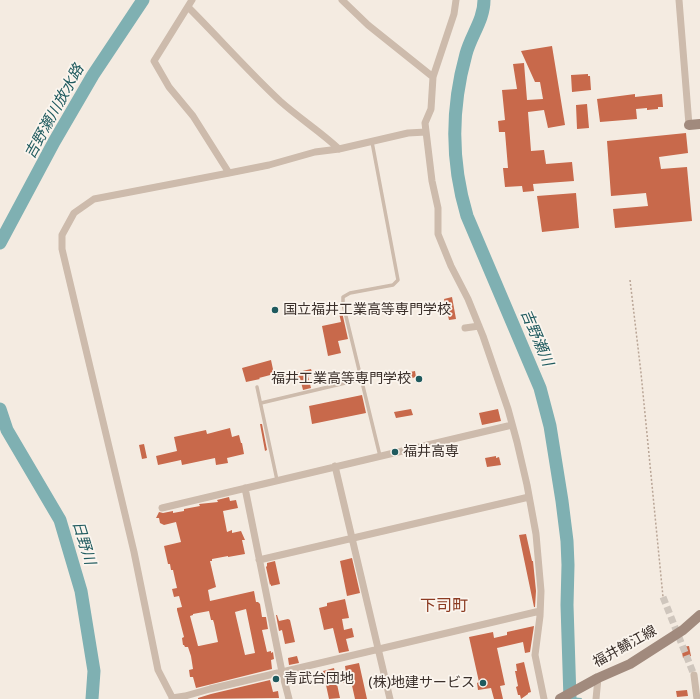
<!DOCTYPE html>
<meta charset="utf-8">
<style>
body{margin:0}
canvas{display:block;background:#f4ebe1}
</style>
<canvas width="700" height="699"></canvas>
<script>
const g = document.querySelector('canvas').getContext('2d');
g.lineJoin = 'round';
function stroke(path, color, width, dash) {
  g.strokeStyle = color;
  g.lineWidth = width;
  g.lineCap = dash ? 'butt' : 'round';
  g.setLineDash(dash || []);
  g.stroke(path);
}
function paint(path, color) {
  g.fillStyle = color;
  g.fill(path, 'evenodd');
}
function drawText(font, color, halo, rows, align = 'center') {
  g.font = font + ' "Varela Round","Noto Sans JP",sans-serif';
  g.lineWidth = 3.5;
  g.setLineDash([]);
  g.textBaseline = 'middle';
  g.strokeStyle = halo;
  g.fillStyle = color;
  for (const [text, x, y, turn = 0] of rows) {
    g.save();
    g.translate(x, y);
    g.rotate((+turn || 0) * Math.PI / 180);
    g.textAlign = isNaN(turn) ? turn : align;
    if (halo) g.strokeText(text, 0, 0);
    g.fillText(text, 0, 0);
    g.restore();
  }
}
stroke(new Path2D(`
 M571,698L581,699`), '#7fb0b2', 2);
stroke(new Path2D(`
 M484,0C484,20 471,35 466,54C451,108 451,163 467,216L540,388L550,426L562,501L567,541L568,565L567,605L570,699
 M0,243L54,142L93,75L143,0
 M0,409L7,430L60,520L81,591L94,671L92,699`), '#7fb0b2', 13);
paint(new Path2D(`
 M552,46L565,125L548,128L544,110L528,112L531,151L544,150L546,164L572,162L574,181L533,184L534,191L523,192L522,186L505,187L503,168H508L505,132H499L498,121L505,120L502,90L517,89L513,64L524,63L527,100L543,99L540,82H535L521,51Z
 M588,74V76H590L591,90L572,92L571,75Z
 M635,94V97L662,94L663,107H658V109L647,110V108L636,109L637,119L600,122L597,99Z
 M587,104L589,128L577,129L576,105Z
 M686,133L688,153L659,157L661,169L687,167L692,221L615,228L613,209L648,206L646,193L611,196L607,141Z
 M576,193L579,228L542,232L537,196Z
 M452,297L456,319L449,320L444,299Z
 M342,312L348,339L338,341L341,353L328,356L322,326L341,322L339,313Z
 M271,360L274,374L259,378L260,379L246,382L242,368Z
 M311,369L313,375L308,376L311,388L303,390L300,378L282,382L281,376Z
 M415,371L416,377L402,381L400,374Z
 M362,395L366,413L312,424L309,406Z
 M411,409L413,415L396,418L394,412Z
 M498,409L501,421L482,425L479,413Z
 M260,424H262L267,450L265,451Z
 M230,428L232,437L239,435L241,443H242L244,454L227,458L228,463L216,465L215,458L182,465L181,460L158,465L156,456L177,451L174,437L206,430L207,434Z
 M144,444L147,458L142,459L139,445Z
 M496,456V458L499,457L501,465L487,467L485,458Z
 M229,497L230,501L236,500L238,508L223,511L227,532L232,530V533L241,531L245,540H242L245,554L228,557V556L212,559V561H210L216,587L208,590L210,601L254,591L256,602H258L260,604L262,617H266L268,629L262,630L267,652L271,651V653L273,652L274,659L271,660L272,669L196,688L193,677H190L189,670L193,669L191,656L188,647H185L184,645H183L182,638L184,637L177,610V608L182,607L179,596L174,597L172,589L177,588L173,570H171L170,564H168L164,546L181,542L176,522L164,525L160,523L159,518H156L159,512L163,513L173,511V513L184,511V509L200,506L199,504L218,502L217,500ZM246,609L255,653L245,655L235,612ZM209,611L211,620H213L214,623L218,642L199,646H198L190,616L193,615V614Z
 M526,534L532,561H533L536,591L535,607H534L519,535Z
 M352,558L360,593L347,596L340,561Z
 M275,561L280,584L271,586V584L270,585L266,567L267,566V563Z
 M345,599L349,618L342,619L344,630L352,628L354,637L346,639L349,651L339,653L333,628L324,630L319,608L327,606V603Z
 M276,615H277L279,621L288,619L290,620L295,642L285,644L282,630L279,631Z
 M534,626L530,652L525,653L523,642L497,648L505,685L500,686L503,699H494L491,688L478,690L477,683L479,682L469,637L493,632L494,638L507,635V632Z
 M689,646L691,656L683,658L681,647Z
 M297,656L299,663L289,665L288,658Z
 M524,662L531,692L528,693V694L521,699L520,695H518L516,687L518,686L515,671H517L516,664Z
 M359,663L367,699H355L351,681L337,684L340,698L329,699L323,671L334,668L336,677L346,673L345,666Z
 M270,680L273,692L278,691L279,698L198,699V698L211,694Z
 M687,690L688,696L677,697L676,691Z`), '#c8694b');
stroke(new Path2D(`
 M663,597L694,675`), '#cfc6bd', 7, [7, 3.5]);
stroke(new Path2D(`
 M630,280L641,373L663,597`), '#b9a596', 1.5, [2, 2]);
stroke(new Path2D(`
 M372,142L398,280L393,285L350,293L343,297V304L380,456
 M257,387L277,480
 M261,403L362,379`), '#cdbbac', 3.5);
stroke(new Path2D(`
 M192,0L154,61L169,87L193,116L229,173
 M342,0L368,25L433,77
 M456,0L454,14L433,77L431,109L425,123L432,181L438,208V234L451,266L468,299L483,336L508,409L517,442L527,485L536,534L541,591L540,616L535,655L544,699
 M679,0L689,125
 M188,7C219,38 248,71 280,101C299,118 321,132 339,149
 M465,328L479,326
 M335,466L390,699
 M245,488L282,672L289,699
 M162,508L512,425
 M259,560L529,497
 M694,675L697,699
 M172,698L185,696L210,689L540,611
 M173,699L158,670L134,552L62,249V235L74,213L94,199L229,173L269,165L315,152L339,149L408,133L426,132
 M596,699L598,678`), '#cdbbac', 7);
stroke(new Path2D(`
 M689,125L700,124
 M560,699L598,678L630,664L683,630L700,615`), '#a18a7d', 10);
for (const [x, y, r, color] of [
 [275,310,4,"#1f5a5e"],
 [419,379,4,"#1f5a5e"],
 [395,452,4,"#1f5a5e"],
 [276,679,4,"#1f5a5e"],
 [483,683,4,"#1f5a5e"]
]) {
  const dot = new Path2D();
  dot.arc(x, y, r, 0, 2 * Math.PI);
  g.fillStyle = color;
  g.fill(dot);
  stroke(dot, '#fbf5ee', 1.5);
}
drawText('14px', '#3b302b', '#fbf5ee', [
 ["国立福井工業高等専門学校",283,310],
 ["福井工業高等専門学校",411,379,"right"],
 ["福井高専",403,452],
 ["青武台団地",284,679],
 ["(株)地建サービス",475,683,"right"]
], 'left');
drawText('14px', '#3b302b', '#fbf5ee', [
 ["福井鯖江線",625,647,-29]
]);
drawText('italic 15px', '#1f5a5e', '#fbf5ee', [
 ["吉野瀬川放水路",55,112,-61],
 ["吉野瀬川",536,338,67],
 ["日野川",83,543,73]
]);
drawText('16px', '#8c3b22', '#fbf5ee', [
 ["下司町",444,607]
]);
</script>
